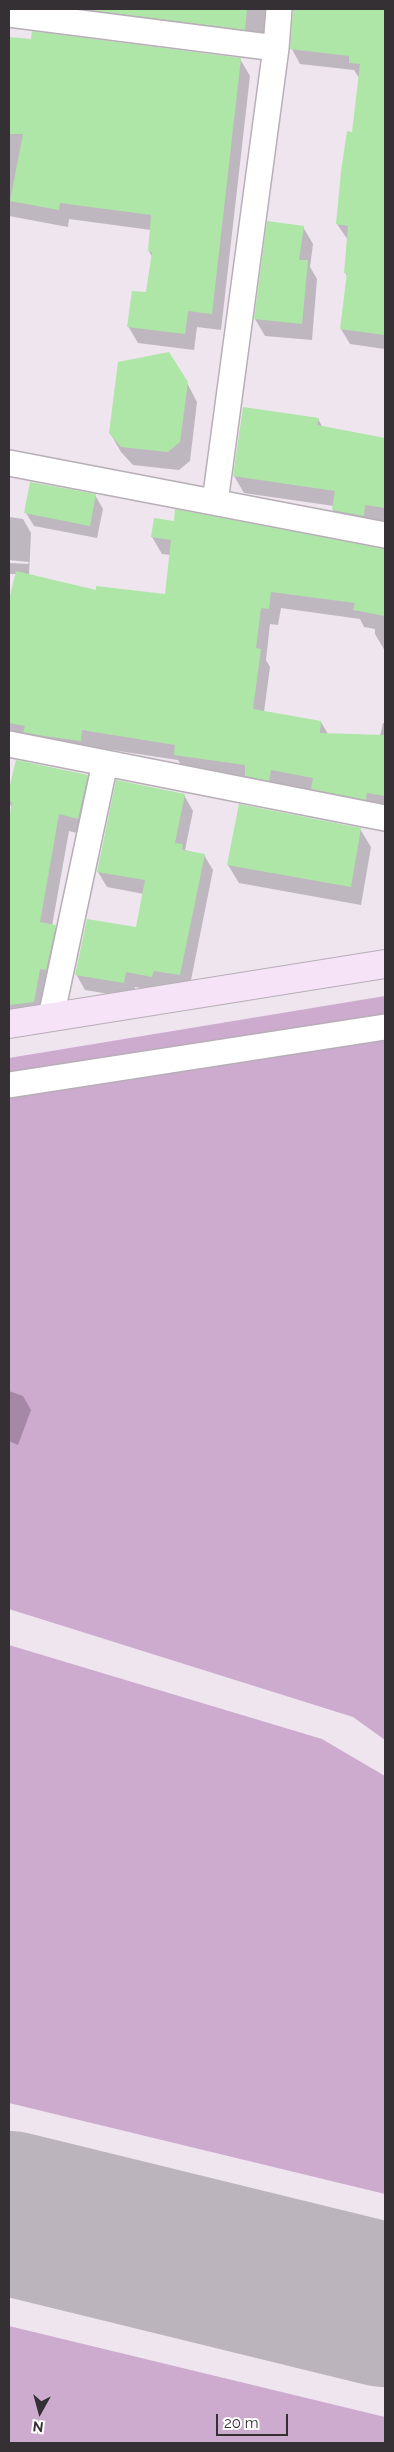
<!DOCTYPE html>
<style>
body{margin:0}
#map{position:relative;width:394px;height:2452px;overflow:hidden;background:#eee5ef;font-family:Raleway,sans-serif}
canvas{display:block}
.frame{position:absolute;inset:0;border:10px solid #343034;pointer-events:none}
.north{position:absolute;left:15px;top:2387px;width:50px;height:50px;-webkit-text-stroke:4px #fff;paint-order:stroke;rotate:187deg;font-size:14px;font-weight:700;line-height:20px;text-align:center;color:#343034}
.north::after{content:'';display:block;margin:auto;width:18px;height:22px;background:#343034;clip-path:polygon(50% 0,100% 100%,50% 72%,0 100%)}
.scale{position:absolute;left:216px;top:2414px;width:72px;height:22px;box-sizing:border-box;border:2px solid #343034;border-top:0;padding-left:6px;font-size:15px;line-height:18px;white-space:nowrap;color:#343034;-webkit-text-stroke:4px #fff;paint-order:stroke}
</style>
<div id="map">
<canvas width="394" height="2452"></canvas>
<div class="frame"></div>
<div class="north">N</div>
<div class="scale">20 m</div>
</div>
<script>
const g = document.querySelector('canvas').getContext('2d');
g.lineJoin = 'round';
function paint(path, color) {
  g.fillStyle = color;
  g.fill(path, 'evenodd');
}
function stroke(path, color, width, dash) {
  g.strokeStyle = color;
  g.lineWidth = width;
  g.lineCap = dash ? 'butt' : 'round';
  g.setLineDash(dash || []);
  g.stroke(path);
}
paint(new Path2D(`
 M385,996V1740L353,1717L9,1609V1058Z
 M9,1645L322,1739L385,1776V2194L9,2103Z
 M9,2326L385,2417V2443H9Z`), '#cdabcf');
paint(new Path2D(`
 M24,9H385V349L350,344L341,329L348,278L345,272L348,240L337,224L353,133L359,78L354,70L300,64L292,49L294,11L290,10L272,38Z
 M9,38L240,59L250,76L221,330L197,327L194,350L138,343L128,326L147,293L152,257L149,251L151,230L69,219L68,227L9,216Z
 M303,227L313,244L310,267L317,279L312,340L265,336L255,319Z
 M187,383L197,402L190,461L179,470L133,465L121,452L110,433Z
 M318,419L323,428L385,439V523L343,527L333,510L334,506L244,493L234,476Z
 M95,495L103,509L97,538L34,526L26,513Z
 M9,517L23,519L31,533L29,576L97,591L166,596L171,555L162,554L152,537L385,550V651L375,634V629L364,627L360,619L281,608L278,625L270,624L266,660L270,667L264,712L321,722L328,734L380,736L383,723H385V811L185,771L178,760L92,747L90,758L9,737V606L16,574H9V563L28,564L29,562L9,560Z
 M17,762L87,776L98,794L89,836L69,831L52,926L55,927L65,945L44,1020L9,1024V825L12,808L9,803V794Z
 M184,795L193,811L185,850L204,855L213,870L189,990L161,992L135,987L133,998L85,990L76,974L137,929L144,894L107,887L98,872Z
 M360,829L371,847L361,905L239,883L228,865Z
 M9,1391L23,1396L31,1410L18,1445L9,1441Z`), '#0003');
stroke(new Path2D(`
 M9,2213L385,2305`), '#bbb4bc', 164);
paint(new Path2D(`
 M82,9H247L245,30Z
 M293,9H385V335L340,329L347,273H344L348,226L336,224L341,172L347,131L352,132L360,64L349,63V56L290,49Z
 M32,31L241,58L212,314L188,311L185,334L127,327L132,291L146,292L152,252L148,251L151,215L60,203L59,210L10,201L23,134H9V37L31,39Z
 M267,221L304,226L299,260H308L302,324L254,319Z
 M169,352L188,382L180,442L168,452L121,447L109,433L118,362Z
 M243,407L319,418L317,425L385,438V508L365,505L364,516L332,510L335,491L233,476Z
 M30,482L96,494L90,526L24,513Z
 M175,509L385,549V616L353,610L355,603L271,592L269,609L261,608L256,648L261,649L253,709L321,721L320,733L385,735V796L367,793L366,800L311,789L313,778L271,770L269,781L245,776V765L174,755L175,745L82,730L81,741L44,736L23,732L25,726L9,723V600L16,571L96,590V586L165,594L171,540L151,537L154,518L174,521Z
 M16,760L88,775L78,819L59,814L40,922L56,925L46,970L40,969L34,1002L9,1005V818L12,802L9,801V789Z
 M116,780L185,794L175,843L183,844L182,850L205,854L180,975L154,971L152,977L126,972L124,983L75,975L87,919L136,927L145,880L97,872Z
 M239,804L361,828L351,887L227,865Z`), '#ade6a6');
const street = new Path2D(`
 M9,14L276,48
 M9,463L385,535
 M215,502L276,48L279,9
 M9,744L385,818
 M51,1017L105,763
 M9,1085L385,1027`);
const secondary = new Path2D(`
 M9,1024L385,964`);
stroke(street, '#b7aeb7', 28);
stroke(secondary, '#b7aeb7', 30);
stroke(street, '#fff', 25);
stroke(secondary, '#f6e3f7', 28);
</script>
